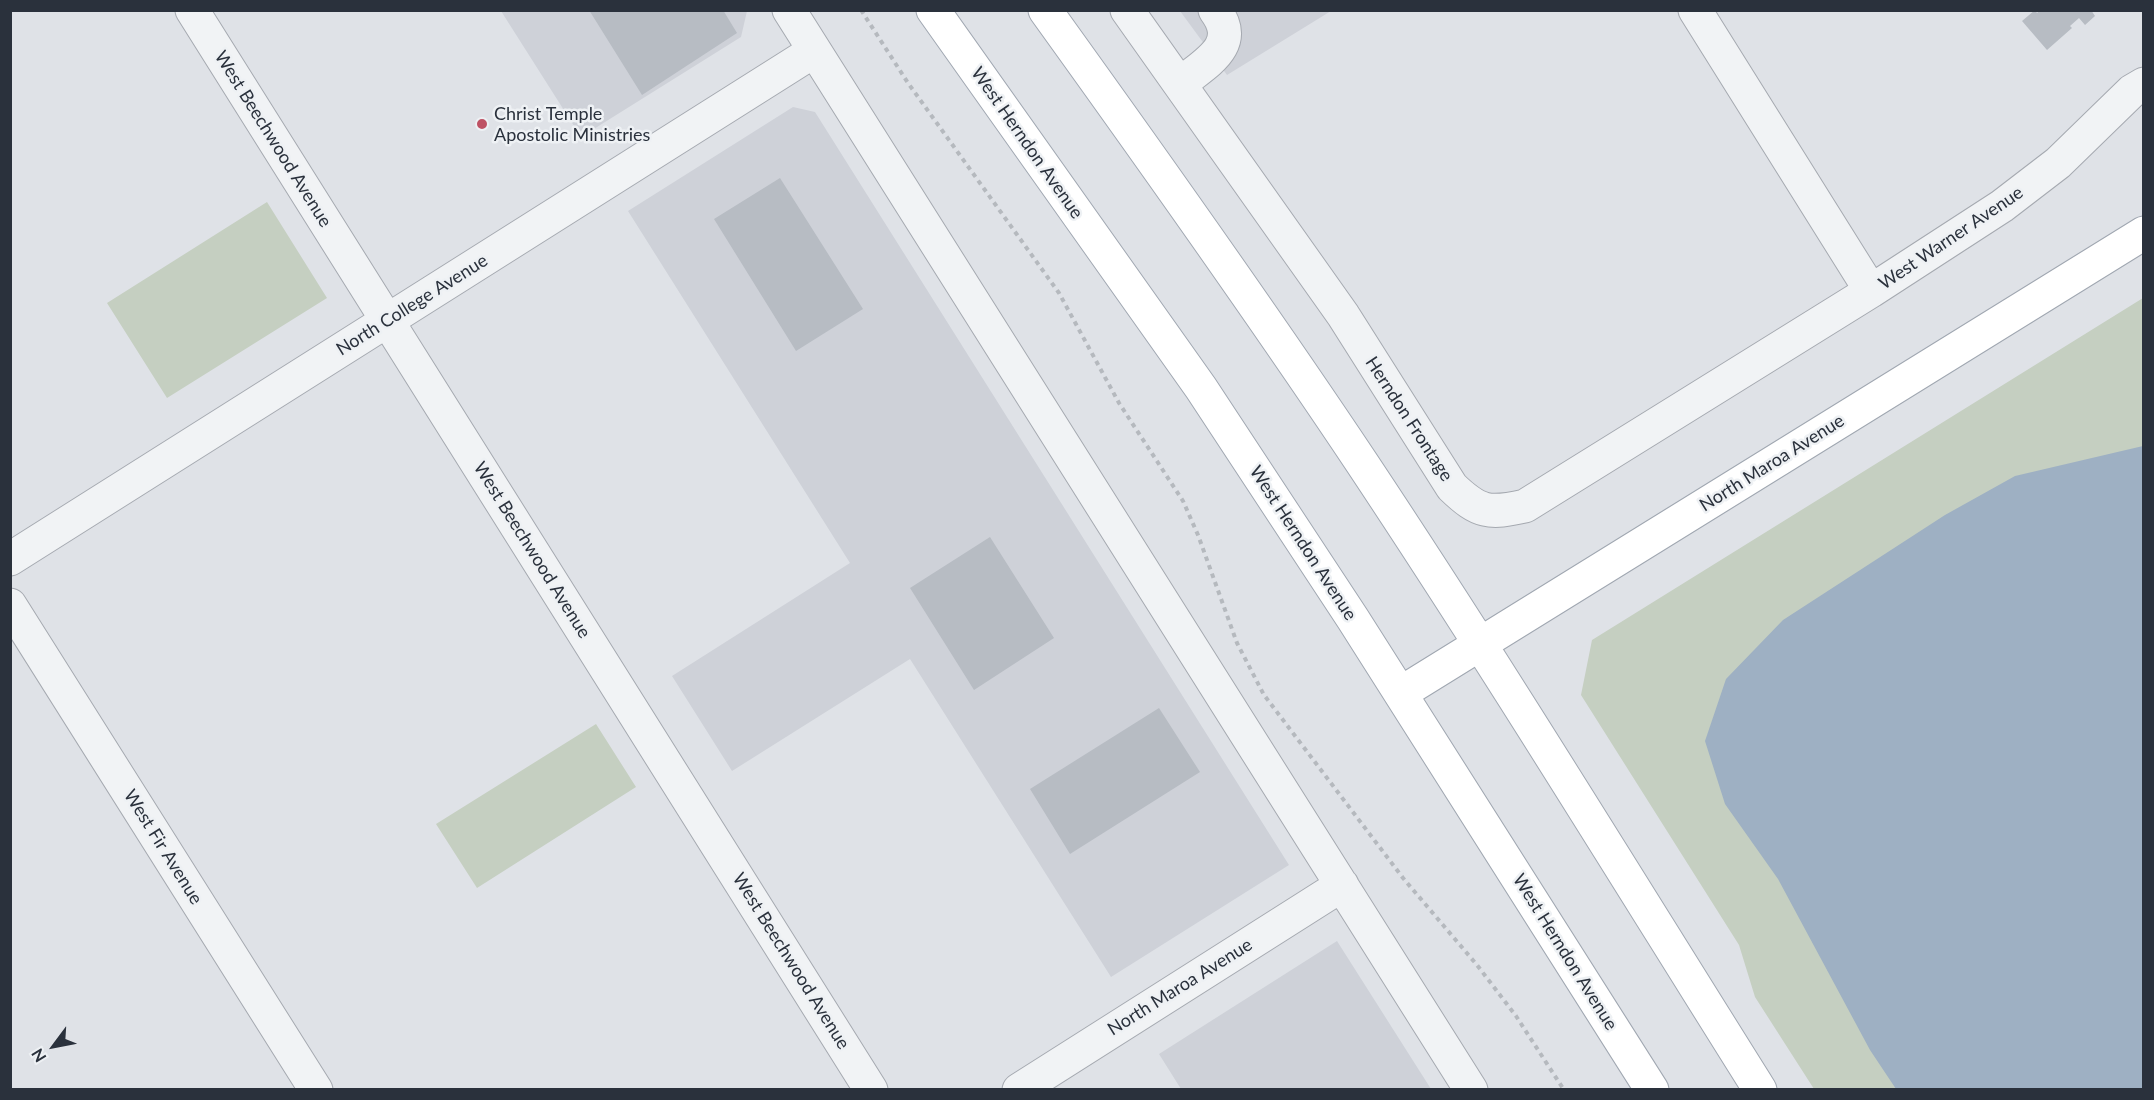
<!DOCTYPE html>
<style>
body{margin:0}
#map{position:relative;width:2154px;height:1100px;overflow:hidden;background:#dfe2e7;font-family:Lato,sans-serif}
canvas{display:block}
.frame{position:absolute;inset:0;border:12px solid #2a313c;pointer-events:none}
.north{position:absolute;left:24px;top:1016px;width:60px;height:60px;-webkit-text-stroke:4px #eef1f4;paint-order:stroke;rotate:238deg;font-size:16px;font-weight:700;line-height:24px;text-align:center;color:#2a313c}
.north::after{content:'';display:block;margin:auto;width:21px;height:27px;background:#2a313c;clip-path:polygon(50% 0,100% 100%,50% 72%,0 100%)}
</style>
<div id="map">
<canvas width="2154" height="1100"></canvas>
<div class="frame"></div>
<div class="north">N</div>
</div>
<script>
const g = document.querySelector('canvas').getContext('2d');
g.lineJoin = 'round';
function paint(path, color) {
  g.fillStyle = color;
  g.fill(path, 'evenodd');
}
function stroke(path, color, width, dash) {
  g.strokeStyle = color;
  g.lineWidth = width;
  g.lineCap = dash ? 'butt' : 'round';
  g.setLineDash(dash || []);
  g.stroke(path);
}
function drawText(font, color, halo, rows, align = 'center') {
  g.font = font + ' Lato,sans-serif';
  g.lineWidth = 5;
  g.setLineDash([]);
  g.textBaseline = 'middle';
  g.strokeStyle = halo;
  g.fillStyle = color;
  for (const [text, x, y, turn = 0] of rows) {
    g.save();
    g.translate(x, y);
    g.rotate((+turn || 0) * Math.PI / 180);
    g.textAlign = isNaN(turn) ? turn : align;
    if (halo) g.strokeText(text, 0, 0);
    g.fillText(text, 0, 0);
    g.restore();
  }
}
paint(new Path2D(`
 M501,11H747L741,37L581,137Z
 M1180,11H1331L1227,75Z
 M793,107L815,112L1289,865L1111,977L910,659L732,771L672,676L850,563L628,211Z
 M1337,941L1431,1089H1181L1159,1054Z`), '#ced1d8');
paint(new Path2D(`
 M267,202L327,298L167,398L107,303Z
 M2143,298V1089H1814L1755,997L1739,945L1581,695L1592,640Z
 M596,724L636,787L477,888L436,824Z`), '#c5cfc1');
paint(new Path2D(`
 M2143,446V1089H1896L1870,1050L1778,879L1725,804L1705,741L1726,679L1783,620L1945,515L2015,476Z`), '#9eb0c3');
paint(new Path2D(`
 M589,10H723L737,33L642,95Z
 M2035,10L2037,13L2040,10H2091L2095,16L2085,25L2079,18L2070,26L2072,28L2047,50L2022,21Z
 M780,178L863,309L796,351L714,219Z
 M990,537L1054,638L974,690L910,588Z
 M1159,708L1200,772L1070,854L1030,789Z`), '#b7bcc3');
const minor = new Path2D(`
 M192,10L871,1090
 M789,10L1471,1090
 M1127,10L1343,315L1452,487C1479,513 1489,514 1525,506L1871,291
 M1695,10L1871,291L2002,206L2058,163L2132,91L2144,84
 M1180,84C1205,63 1242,46 1215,10
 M10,559L814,51
 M10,605L316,1090
 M1019,1090L1342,885`);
const major = new Path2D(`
 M933,10L1201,388L1353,619L1652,1090
 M1045,10C1153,160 1260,310 1362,463C1499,669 1628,880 1760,1090
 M1401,693L2144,233`);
stroke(minor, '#a5a9b0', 35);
stroke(major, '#a0a7b1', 35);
stroke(new Path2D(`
 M861,10L908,83L1059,293L1119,403L1183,501L1198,535L1237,643L1264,695L1403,878L1477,965L1516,1016L1564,1090`), '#b5b9be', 4, [4.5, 4.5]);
stroke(minor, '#f1f3f5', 33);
stroke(major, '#fff', 33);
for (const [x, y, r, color] of [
 [482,124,6,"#be5264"]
]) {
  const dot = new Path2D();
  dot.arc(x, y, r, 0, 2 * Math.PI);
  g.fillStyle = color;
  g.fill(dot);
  stroke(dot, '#eef1f4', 2);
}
drawText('18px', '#2a313c', '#eef1f4', [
 ["Christ Temple",494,114],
 ["Apostolic Ministries",494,135]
], 'left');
drawText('18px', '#2a313c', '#eef1f4', [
 ["West Beechwood Avenue",273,139,58],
 ["West Herndon Avenue",1027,143,55],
 ["West Warner Avenue",1951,238,-34],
 ["North College Avenue",412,305,-32],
 ["Herndon Frontage",1409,419,57],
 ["North Maroa Avenue",1772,463,-32],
 ["West Herndon Avenue",1303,543,57],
 ["West Beechwood Avenue",532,550,58],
 ["West Fir Avenue",163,847,58],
 ["West Herndon Avenue",1565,952,58],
 ["West Beechwood Avenue",791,961,58],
 ["North Maroa Avenue",1180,987,-32]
]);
</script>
